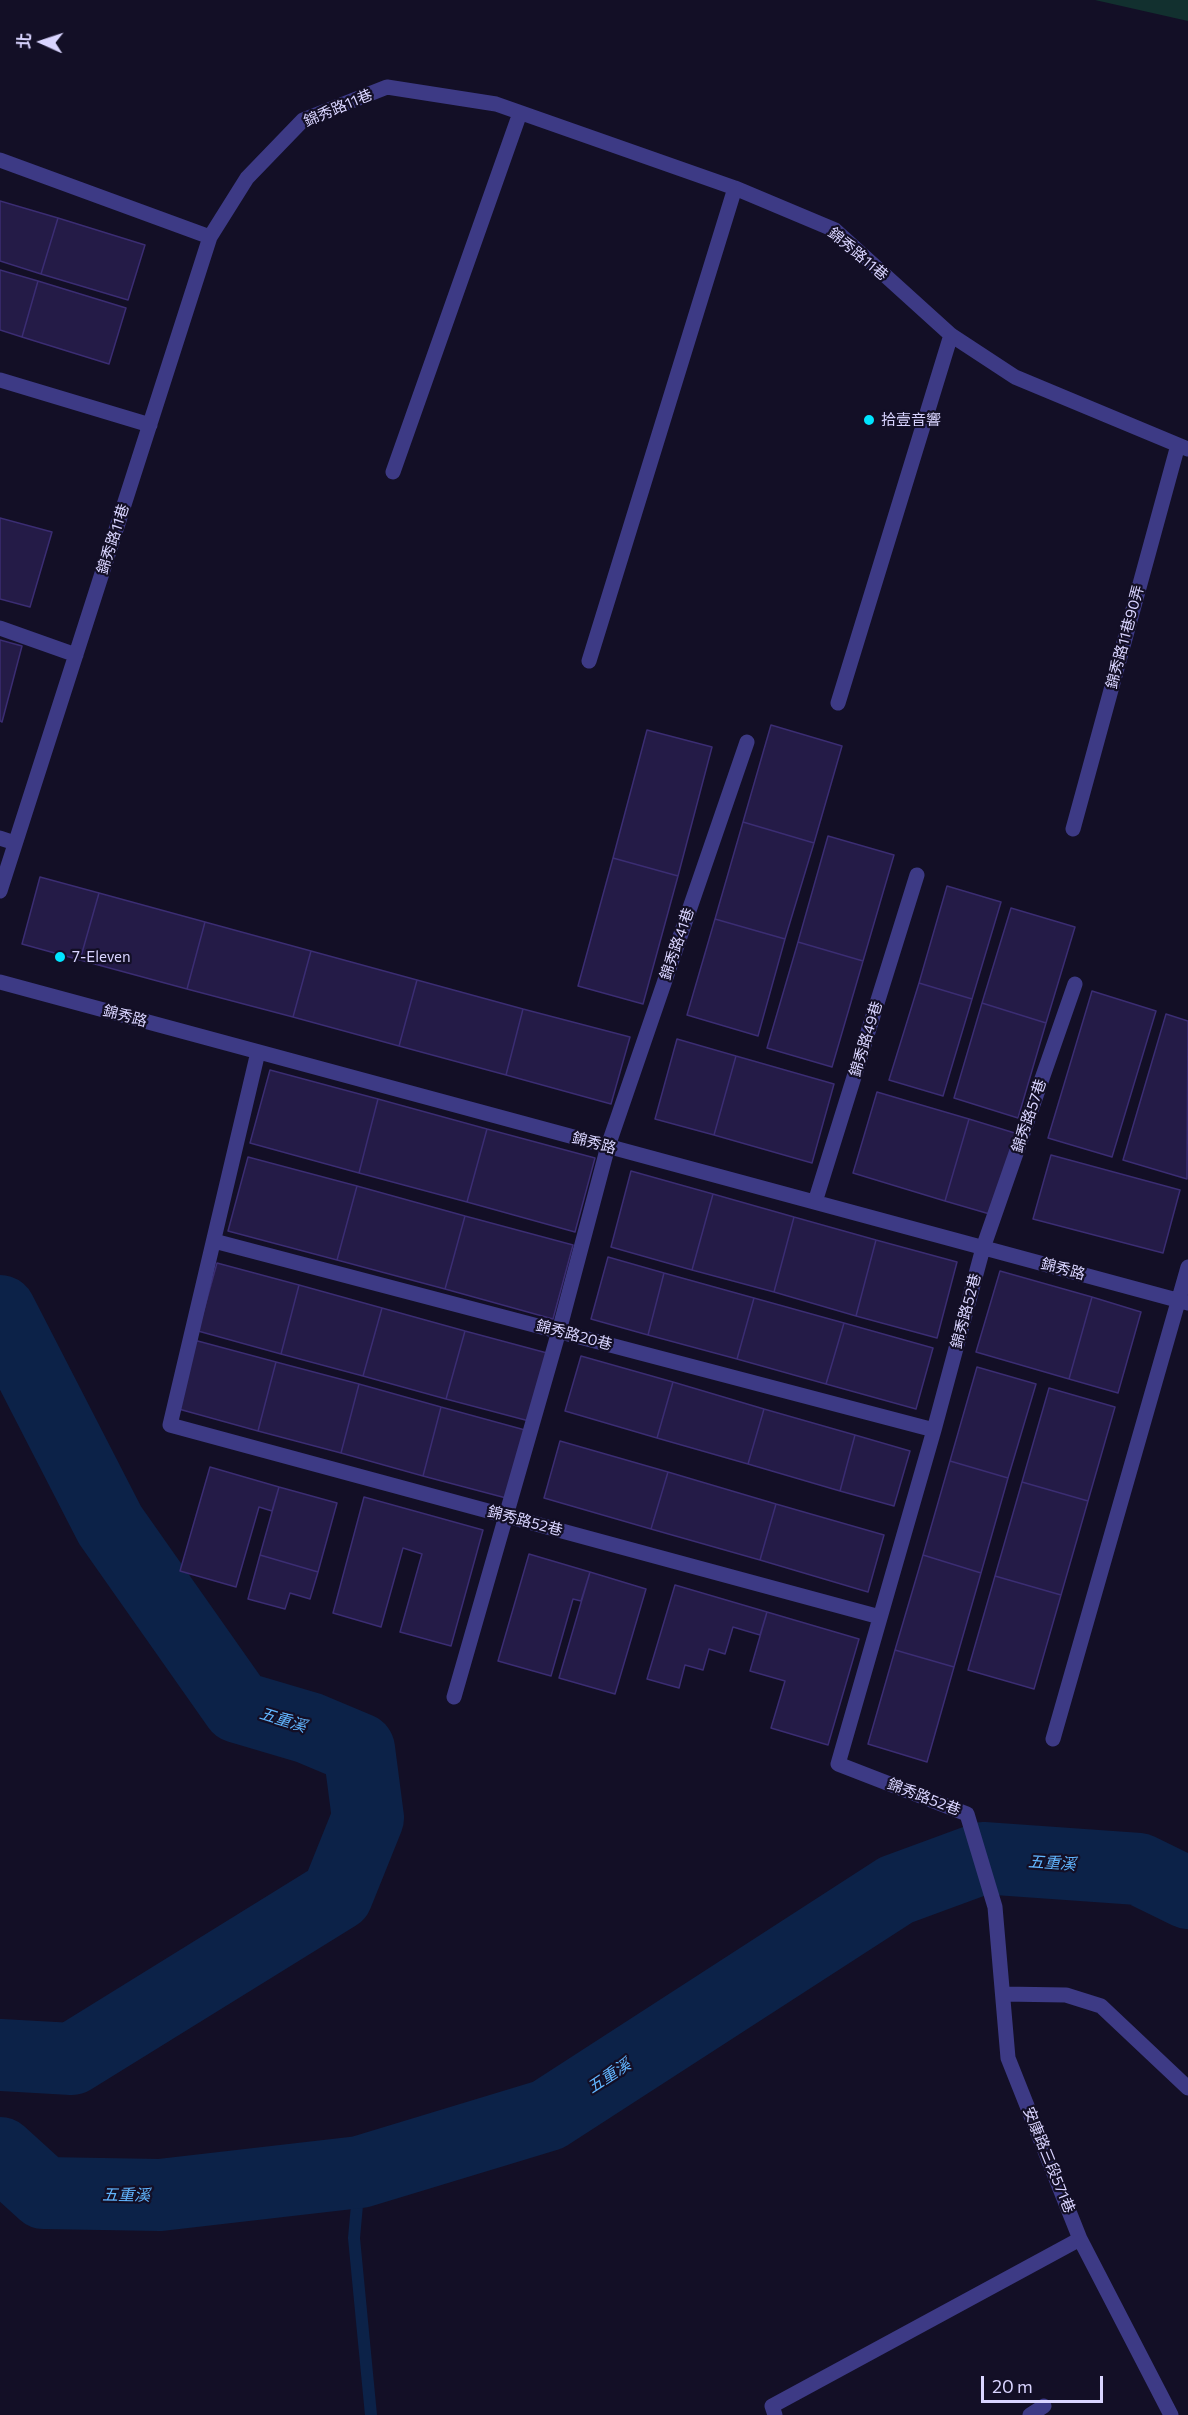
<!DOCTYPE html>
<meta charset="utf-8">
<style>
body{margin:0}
#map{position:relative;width:1188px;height:2415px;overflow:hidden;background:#130f26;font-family:Commissioner,"Noto Sans TC",sans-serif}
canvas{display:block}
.north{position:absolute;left:12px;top:12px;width:60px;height:60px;-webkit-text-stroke:4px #130f26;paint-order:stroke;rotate:273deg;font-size:16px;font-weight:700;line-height:24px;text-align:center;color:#d9d4ff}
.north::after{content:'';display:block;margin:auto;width:21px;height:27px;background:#d9d4ff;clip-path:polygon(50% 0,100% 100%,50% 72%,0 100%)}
.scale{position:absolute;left:981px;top:2376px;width:122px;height:27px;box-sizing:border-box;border:3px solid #d9d4ff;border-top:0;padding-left:8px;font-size:18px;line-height:21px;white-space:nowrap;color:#d9d4ff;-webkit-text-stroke:4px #130f26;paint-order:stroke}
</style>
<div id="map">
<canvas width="1188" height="2415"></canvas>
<div class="north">北</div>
<div class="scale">20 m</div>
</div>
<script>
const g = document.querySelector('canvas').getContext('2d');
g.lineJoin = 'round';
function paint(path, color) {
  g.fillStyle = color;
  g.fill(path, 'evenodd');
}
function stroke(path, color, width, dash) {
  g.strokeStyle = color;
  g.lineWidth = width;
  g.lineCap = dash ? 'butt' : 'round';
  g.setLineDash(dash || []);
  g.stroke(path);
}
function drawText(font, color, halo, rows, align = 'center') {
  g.font = font + ' Commissioner,"Noto Sans TC",sans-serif';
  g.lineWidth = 4.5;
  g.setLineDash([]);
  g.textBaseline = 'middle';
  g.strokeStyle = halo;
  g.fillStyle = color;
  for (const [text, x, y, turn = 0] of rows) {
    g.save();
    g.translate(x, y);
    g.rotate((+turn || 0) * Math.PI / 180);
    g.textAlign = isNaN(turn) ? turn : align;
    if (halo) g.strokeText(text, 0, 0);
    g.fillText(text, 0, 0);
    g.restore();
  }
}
paint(new Path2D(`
 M1095,0H1188V21Z`), '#12302f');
stroke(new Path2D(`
 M360,2172L354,2238L371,2415`), '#0c2248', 12);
stroke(new Path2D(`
 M0,1311L110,1525L238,1707L309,1728L359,1749L368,1818L337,1895L72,2059L0,2055
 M0,2153L44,2193L160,2195L360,2172L548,2115L896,1890L983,1858L1139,1869L1188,1893`), '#0c2248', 72);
const building = new Path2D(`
 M0,201L58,218L41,274L0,261Z
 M58,218L145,245L128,300L41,274Z
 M0,270L38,281L22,337L0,330Z
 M38,281L126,308L109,364L22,337Z
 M0,518L52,532L30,607L0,599Z
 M0,640L22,646L2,722L0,721Z
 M771,725L842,746L814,843L743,822Z
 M647,730L712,747L678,876L613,858Z
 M743,822L814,843L785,939L715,919Z
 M828,836L894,855L863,961L798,942Z
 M613,858L678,876L643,1004L578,986Z
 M40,877L99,893L80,960L22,944Z
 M947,886L1001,902L972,999L919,983Z
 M99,893L205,922L187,989L80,960Z
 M1011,908L1075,927L1046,1023L982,1003Z
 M715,919L785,939L758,1036L687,1015Z
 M205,922L311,951L293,1017L187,989Z
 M798,942L863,961L832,1067L767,1048Z
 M311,951L417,980L399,1046L293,1017Z
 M417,980L523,1009L506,1075L399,1046Z
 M919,983L972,999L943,1096L889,1080Z
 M1092,991L1156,1011L1112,1157L1048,1138Z
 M982,1003L1046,1023L1018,1118L954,1098Z
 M523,1009L630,1037L611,1104L506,1075Z
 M1166,1014L1188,1021L1187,1179L1123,1160Z
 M677,1039L736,1056L714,1135L655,1119Z
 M736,1056L834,1084L812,1163L714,1135Z
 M270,1070L378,1099L359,1173L250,1143Z
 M877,1092L969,1119L945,1201L853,1173Z
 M378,1099L487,1129L467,1202L359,1173Z
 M969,1119L1018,1134L993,1215L945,1201Z
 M487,1129L595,1158L575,1232L467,1202Z
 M1051,1155L1180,1190L1163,1253L1033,1219Z
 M248,1157L357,1186L337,1260L228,1231Z
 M631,1171L713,1194L692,1270L611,1247Z
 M357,1186L465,1216L445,1289L337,1260Z
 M713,1194L794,1217L774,1292L692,1270Z
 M465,1216L573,1245L553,1319L445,1289Z
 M794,1217L876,1240L856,1316L774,1292Z
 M876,1240L957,1262L937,1338L856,1316Z
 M608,1257L664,1273L648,1335L591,1319Z
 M217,1263L299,1285L281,1354L198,1331Z
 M1000,1271L1092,1297L1069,1379L976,1352Z
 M664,1273L754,1298L737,1359L648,1335Z
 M299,1285L382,1308L363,1376L281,1354Z
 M1092,1297L1141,1312L1118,1393L1069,1379Z
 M754,1298L844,1323L826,1384L737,1359Z
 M382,1308L465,1331L446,1399L363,1376Z
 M844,1323L933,1348L916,1409L826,1384Z
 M465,1331L547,1353L529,1421L446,1399Z
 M194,1340L276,1362L258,1431L175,1408Z
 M581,1356L673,1382L657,1438L565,1411Z
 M276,1362L359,1384L341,1453L258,1431Z
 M977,1367L1036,1384L1008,1478L950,1461Z
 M673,1382L764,1409L748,1464L657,1438Z
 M359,1384L441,1407L423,1476L341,1453Z
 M1049,1388L1115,1407L1088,1501L1022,1482Z
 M441,1407L525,1430L506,1498L423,1476Z
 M764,1409L855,1435L840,1491L748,1464Z
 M855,1435L910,1451L894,1506L840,1491Z
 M560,1441L668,1472L651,1529L544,1498Z
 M950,1461L1008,1478L981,1573L923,1555Z
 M210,1467L279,1487L272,1511L259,1507L236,1587L180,1571Z
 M668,1472L776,1504L760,1560L651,1529Z
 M1022,1482L1088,1501L1061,1595L995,1576Z
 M279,1487L337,1503L318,1572L260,1555Z
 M364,1497L483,1530L451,1646L400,1632L422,1554L403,1548L381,1627L333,1613Z
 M776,1504L884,1535L868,1592L760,1560Z
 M529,1554L590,1572L581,1601L573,1599L551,1676L498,1661Z
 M260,1555L318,1572L310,1599L290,1593L285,1609L248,1599Z
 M923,1555L981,1573L954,1667L895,1650Z
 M590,1572L646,1589L615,1694L559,1678Z
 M995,1576L1061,1595L1034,1689L968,1670Z
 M675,1585L767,1612L760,1635L733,1627L725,1654L709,1649L703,1670L685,1665L679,1688L647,1679Z
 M767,1612L859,1639L828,1745L771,1728L785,1681L750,1671Z
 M895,1650L954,1667L927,1762L868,1744Z`);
paint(building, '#241b47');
stroke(building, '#3b2d73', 1.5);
stroke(new Path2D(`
 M0,160L210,237
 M0,380L150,425
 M393,472L520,113
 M0,628L76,655
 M589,661L735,188
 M838,703L951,335
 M1073,829L1178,445
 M0,838L15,843
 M0,891L210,237L247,178L303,120L387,87L496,104L735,188L835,230L951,335L1015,377L1188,449
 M0,982L1188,1303
 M1075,984L983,1248L934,1430L838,1764L967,1814L995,1907L1008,2058L1080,2239L1171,2415
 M258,1052L170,1425L880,1617
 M815,1202L917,875
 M214,1241L934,1430
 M454,1697L559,1331L608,1146L747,742
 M1053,1739L1188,1267
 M1003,1994L1066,1995L1101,2006L1188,2088
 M775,2415L772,2406L1080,2239
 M1030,2415L1044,2406`), '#3d3a85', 15);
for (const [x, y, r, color] of [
 [869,420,6,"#00e5ff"],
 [60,957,6,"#00e5ff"]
]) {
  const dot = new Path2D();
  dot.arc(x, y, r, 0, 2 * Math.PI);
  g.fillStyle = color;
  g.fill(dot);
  stroke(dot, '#130f26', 2);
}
drawText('15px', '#d9d4ff', '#130f26', [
 ["錦秀路11巷",338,108,-23],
 ["錦秀路11巷",858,254,40],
 ["錦秀路11巷",113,539,-72],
 ["錦秀路11巷90弄",1125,637,-75],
 ["錦秀路41巷",677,944,-71],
 ["錦秀路",125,1016,15],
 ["錦秀路49巷",866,1039,-73],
 ["錦秀路57巷",1029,1116,-71],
 ["錦秀路",594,1143,15],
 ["錦秀路",1063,1269,15],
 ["錦秀路52巷",966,1311,-75],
 ["錦秀路20巷",574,1335,15],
 ["錦秀路52巷",525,1521,15],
 ["錦秀路52巷",924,1797,21],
 ["安康路三段571巷",1049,2160,68]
]);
drawText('15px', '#d9d4ff', '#130f26', [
 ["拾壹音響",881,420],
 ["7-Eleven",72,957]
], 'left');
drawText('italic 16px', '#62b6ff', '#130f26', [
 ["五重溪",283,1720,17],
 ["五重溪",1052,1863,4],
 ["五重溪",609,2076,-33],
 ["五重溪",126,2195,1]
]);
</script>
